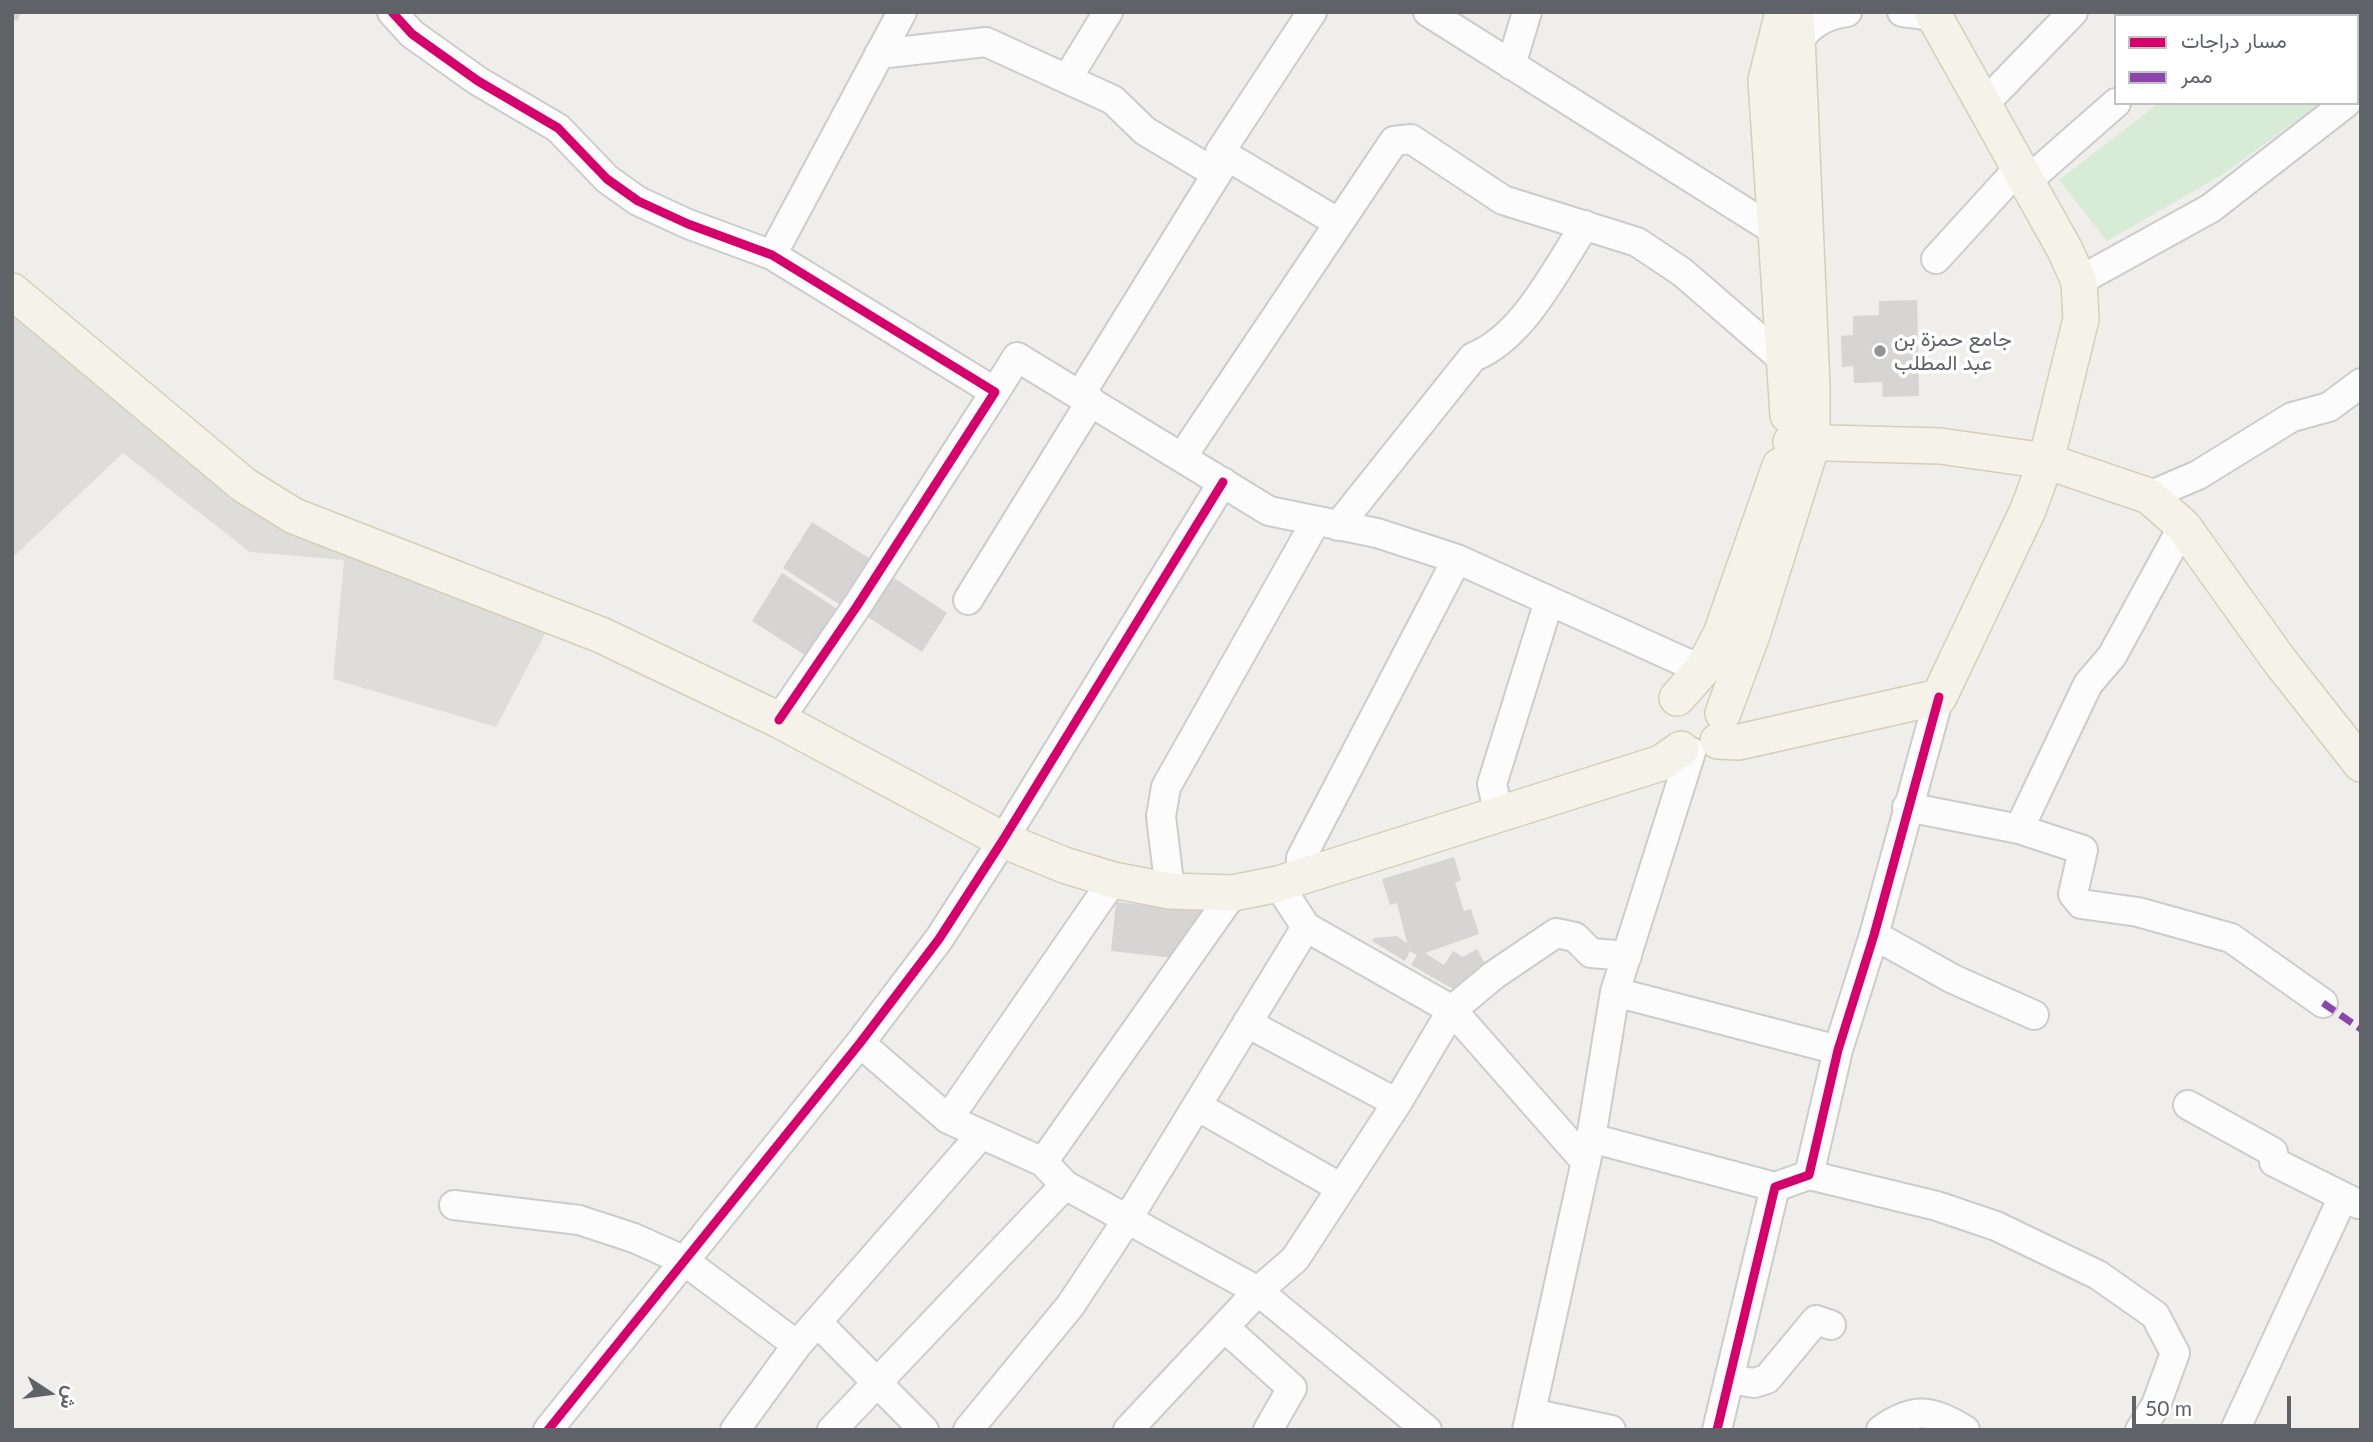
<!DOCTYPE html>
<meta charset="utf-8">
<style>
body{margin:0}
#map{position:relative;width:2373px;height:1442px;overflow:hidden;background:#efeeea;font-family:Lato,Vazirmatn,sans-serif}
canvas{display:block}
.frame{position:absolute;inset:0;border:14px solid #5f6368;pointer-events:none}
.legend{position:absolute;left:2114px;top:14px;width:245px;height:91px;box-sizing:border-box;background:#fff;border:2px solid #bfc1c3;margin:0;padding:9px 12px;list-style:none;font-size:21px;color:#5f6368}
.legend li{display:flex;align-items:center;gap:14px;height:35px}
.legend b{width:35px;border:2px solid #bfc1c3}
.north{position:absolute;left:14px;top:1358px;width:70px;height:70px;-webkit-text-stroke:5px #fff;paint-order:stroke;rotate:103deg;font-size:19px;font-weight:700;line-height:28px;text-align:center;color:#5f6368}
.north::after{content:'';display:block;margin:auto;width:24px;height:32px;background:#5f6368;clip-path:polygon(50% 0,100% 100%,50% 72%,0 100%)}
.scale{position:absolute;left:2132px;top:1396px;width:159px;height:32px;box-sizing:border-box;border:4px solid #5f6368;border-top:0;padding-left:9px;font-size:21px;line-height:24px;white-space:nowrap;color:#5f6368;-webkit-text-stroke:5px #fff;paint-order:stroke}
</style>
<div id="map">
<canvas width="2373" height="1442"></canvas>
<div class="frame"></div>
<ul class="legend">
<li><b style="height:9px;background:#d6006c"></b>مسار دراجات</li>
<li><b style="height:9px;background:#8e44ad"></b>ممر</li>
</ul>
<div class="north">ش</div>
<div class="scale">50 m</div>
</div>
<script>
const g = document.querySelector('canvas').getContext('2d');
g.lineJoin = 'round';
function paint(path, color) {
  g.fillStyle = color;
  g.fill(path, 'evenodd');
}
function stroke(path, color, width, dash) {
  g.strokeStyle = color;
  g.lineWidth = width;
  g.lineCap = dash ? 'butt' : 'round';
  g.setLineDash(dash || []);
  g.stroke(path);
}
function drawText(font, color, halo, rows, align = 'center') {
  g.font = font + ' Lato,Vazirmatn,sans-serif';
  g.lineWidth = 7;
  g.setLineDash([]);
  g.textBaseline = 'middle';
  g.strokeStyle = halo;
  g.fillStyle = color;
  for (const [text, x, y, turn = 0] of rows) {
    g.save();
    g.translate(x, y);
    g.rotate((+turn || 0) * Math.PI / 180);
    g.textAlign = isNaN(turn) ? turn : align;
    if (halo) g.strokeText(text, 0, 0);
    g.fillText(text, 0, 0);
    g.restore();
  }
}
paint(new Path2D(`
 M12,304L259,511L547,630L496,727L333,679L344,560L250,552L123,453L12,558Z`), '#dfddda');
paint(new Path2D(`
 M2275,12H2361V74L2357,77V16H2271Z
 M2159,103H2321L2222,175L2107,241L2059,180Z`), '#d8ebd6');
paint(new Path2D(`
 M12,12H20L18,21L12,19Z
 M1917,300L1919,396L1883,397L1882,382L1854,383L1853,366L1842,367L1841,336L1853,335V316L1879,315V301Z
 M812,522L875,562L845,608L783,568Z
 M782,573L845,614L814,661L752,621Z
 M888,574L947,613L922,652L863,614Z
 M1454,857L1461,880L1455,883L1464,911L1471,909L1479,934L1425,953L1444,965L1453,951L1463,957L1477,949L1491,975L1455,990L1411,965L1417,955L1410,951L1405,961L1372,941L1374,938L1397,936L1407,943L1397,903L1390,905L1382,879Z
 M1116,902L1210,912L1182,959L1111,951Z`), '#d6d5d3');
const minor = new Path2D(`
 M392,12L412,34L478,81L558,128L607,179L638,201L688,224L772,255L995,392L857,606L779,720
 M1312,12L1220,152L1339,223
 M1428,12L1777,232
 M1902,12L1934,16
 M2240,16L2243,12
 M1796,44C1809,25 1824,15 1847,12
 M879,54L986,42L1113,100L1145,131L1217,174
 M1511,65L1527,12
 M1067,79L1108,12
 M1982,106L2073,12
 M2026,182L2116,103
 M772,255L902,12
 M1936,259L2019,168
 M2079,281L2211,208L2346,103
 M995,392L1017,357L1269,511L1377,533L1457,559L1702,670
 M1080,395L1226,159
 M1182,457L1394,141L1411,139L1503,200L1637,242L1682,272L1786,362
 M2149,496L2198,475L2292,417L2329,407L2361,383
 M1338,526L1473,357C1523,338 1556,269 1585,225
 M968,600L1091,401
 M1907,807L2019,829L2083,850L2073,894L2081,904L2138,912L2231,938L2323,1003
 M1499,815L1492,784L1549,601
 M2019,829L2088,684L2112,656L2183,526
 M1301,879V858L1457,559
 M1278,884L1306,927L1452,1010L1586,1162
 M1170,891L1161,816L1166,787L1316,521
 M1874,935L1953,979L2034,1015
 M1615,992L1838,1050
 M1247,1023L1397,1103
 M860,1043L948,1119L1043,1162L1065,1185L1258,1291L1427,1430
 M2188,1105L2273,1152L2274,1162L2358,1204
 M1197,1106L1341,1188
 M948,1119L1113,880
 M1591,1138L1775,1187
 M1043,1162L1233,893
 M1809,1175L1937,1206L1996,1226L2098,1275L2155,1315L2175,1353L2156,1405L2140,1430
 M454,1205L579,1220L634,1238L683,1260L797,1345
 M817,1322L924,1430
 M1224,1327L1292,1388L1268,1430
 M1729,1379L1754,1383L1767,1379L1816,1320L1831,1325
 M1531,1413L1611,1430
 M548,1430L860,1043L939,939L1003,840L1223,482
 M735,1430L797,1345L980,1136
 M832,1430L1065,1185
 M968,1430L1070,1306L1127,1220L1306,927
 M1128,1430L1258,1291L1295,1259L1397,1103L1452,1010L1494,975L1556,933L1575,937L1591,953L1627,956
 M1527,1430L1591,1138L1615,992L1691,752
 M1717,1430L1775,1187L1809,1175L1838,1050L1874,935L1939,697
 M1881,1430C1914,1406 1932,1410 1965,1430
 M2235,1430L2343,1197`);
const major = new Path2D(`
 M1783,12L1766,80L1788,415
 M12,291L244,485L294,516L601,635L779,720L1003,840L1064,865L1113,880L1170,891L1233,893L1278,884L1661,763L1681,749
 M1791,442L1940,446L2046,461L2149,496L2183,526L2279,660L2361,764
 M1677,698L1702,670L1721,634L1780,466
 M1723,713L1752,635L1812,444V386L1796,12
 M1718,741L1739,742L1939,697L2028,510L2046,461L2081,319L2079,281L2065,250L1932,12`);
stroke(minor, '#cbcccc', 32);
stroke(major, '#d7ceb8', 38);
stroke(minor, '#fdfcfc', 28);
stroke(major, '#f4f2e9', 35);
stroke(new Path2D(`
 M2323,1003L2361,1029`), '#8e44ad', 7, [14, 7]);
stroke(new Path2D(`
 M392,12L412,34L478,81L558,128L607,179L638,201L688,224L772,255L995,392L857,606L779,720
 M548,1430L860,1043L939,939L1003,840L1223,482
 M1717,1430L1775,1187L1809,1175L1838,1050L1874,935L1939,697`), '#d6006c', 9);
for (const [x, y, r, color] of [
 [1880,351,7,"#919496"]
]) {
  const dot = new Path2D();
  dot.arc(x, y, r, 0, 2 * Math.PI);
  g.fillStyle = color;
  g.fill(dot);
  stroke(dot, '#fff', 2.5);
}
drawText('21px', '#5f6368', '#fff', [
 ["جامع حمزة بن",1894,339],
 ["عبد المطلب",1894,363]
], 'left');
</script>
